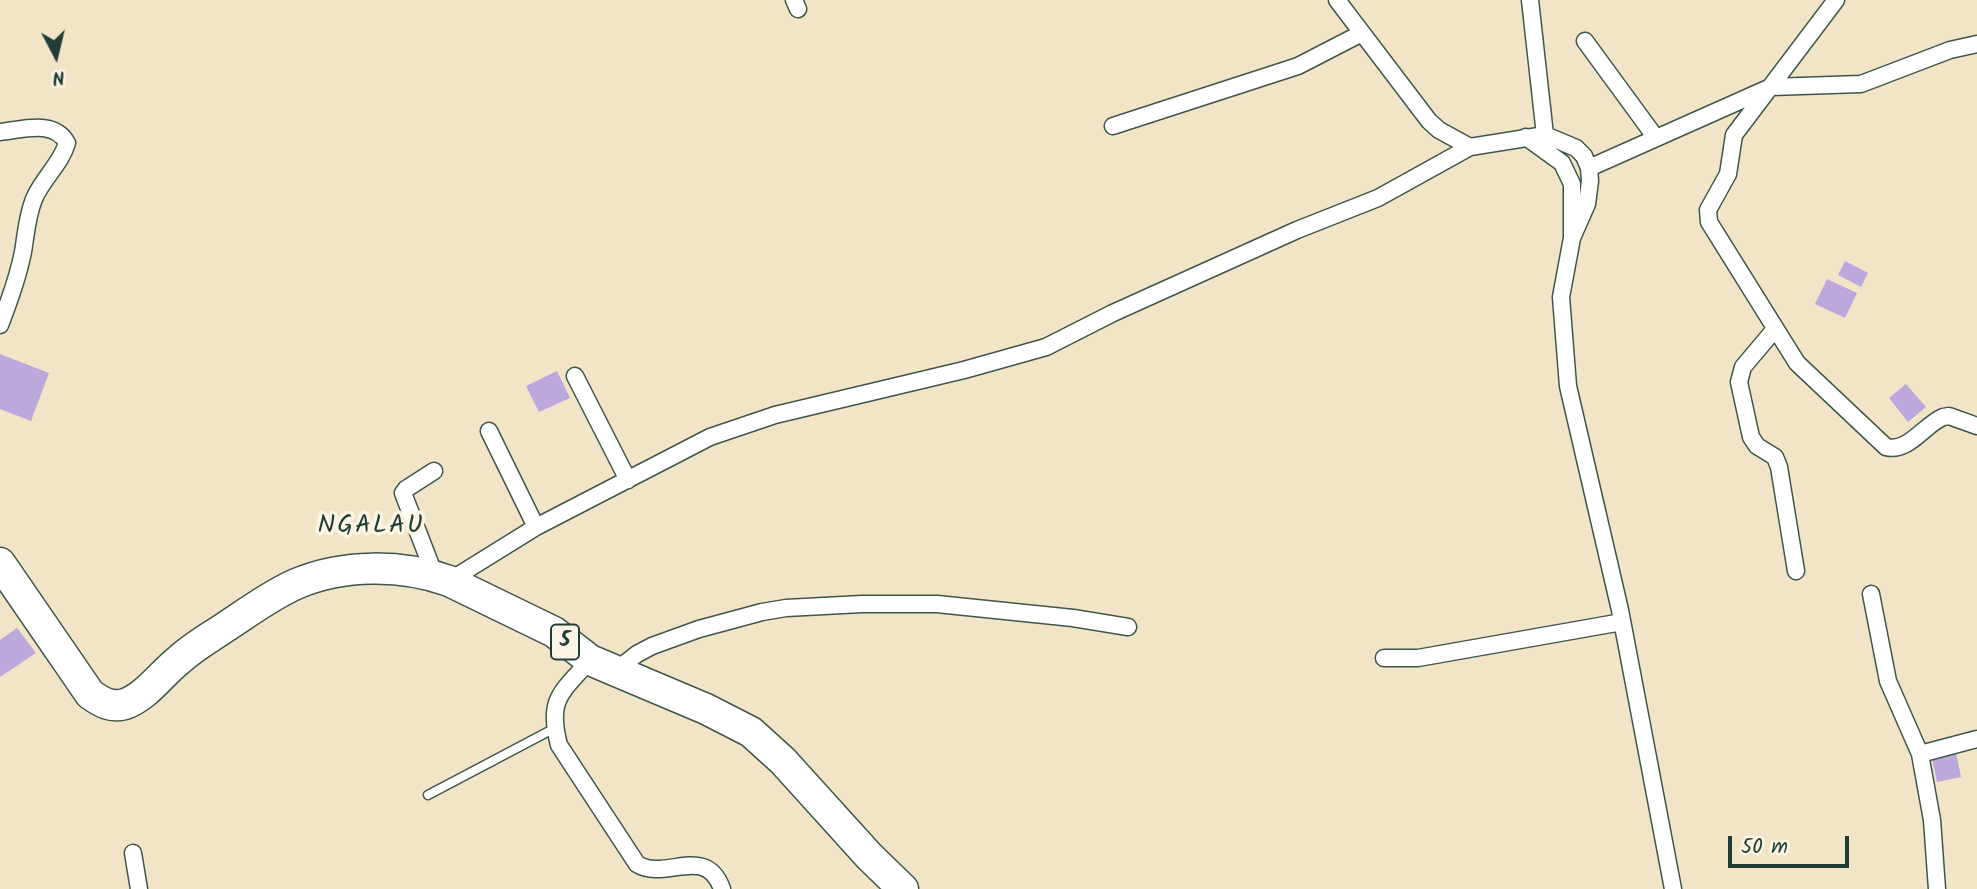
<!DOCTYPE html>
<style>
body{margin:0}
#map{position:relative;width:1977px;height:889px;overflow:hidden;background:#f2e4c7;font-family:Kalam,sans-serif}
canvas{display:block}
.north{position:absolute;left:21px;top:21px;width:70px;height:70px;-webkit-text-stroke:5px #fcf5e5;paint-order:stroke;rotate:173deg;font-size:19px;font-weight:700;line-height:28px;text-align:center;color:#1f3d34}
.north::after{content:'';display:block;margin:auto;width:24px;height:32px;background:#1f3d34;clip-path:polygon(50% 0,100% 100%,50% 72%,0 100%)}
.scale{position:absolute;left:1728px;top:836px;width:121px;height:32px;box-sizing:border-box;border:4px solid #1f3d34;border-top:0;padding-left:9px;font-size:21px;line-height:24px;white-space:nowrap;color:#1f3d34;-webkit-text-stroke:5px #fcf5e5;paint-order:stroke}
</style>
<div id="map">
<canvas width="1977" height="889"></canvas>
<div class="north">N</div>
<div class="scale">50 m</div>
</div>
<script>
const g = document.querySelector('canvas').getContext('2d');
g.lineJoin = 'round';
function paint(path, color) {
  g.fillStyle = color;
  g.fill(path, 'evenodd');
}
function stroke(path, color, width, dash) {
  g.strokeStyle = color;
  g.lineWidth = width;
  g.lineCap = dash ? 'butt' : 'round';
  g.setLineDash(dash || []);
  g.stroke(path);
}
function drawText(font, color, halo, rows, align = 'center') {
  g.font = font + ' Kalam,sans-serif';
  g.lineWidth = 7;
  g.setLineDash([]);
  g.textBaseline = 'middle';
  g.strokeStyle = halo;
  g.fillStyle = color;
  for (const [text, x, y, turn = 0] of rows) {
    g.save();
    g.translate(x, y);
    g.rotate((+turn || 0) * Math.PI / 180);
    g.textAlign = isNaN(turn) ? turn : align;
    if (halo) g.strokeText(text, 0, 0);
    g.fillText(text, 0, 0);
    g.restore();
  }
}
paint(new Path2D(`
 M1845,261L1868,273L1861,287L1838,275Z
 M1827,279L1857,293L1845,318L1815,304Z
 M0,354L49,373L31,421L0,409Z
 M557,371L570,398L539,412L526,386Z
 M1906,384L1926,407L1908,422L1889,398Z
 M17,628L36,653L0,677V640Z
 M1956,753L1961,777L1937,782L1932,758Z`), '#bba8dd');
const lane = new Path2D(`
 M428,795L555,728`);
const street = new Path2D(`
 M794,0L798,9
 M1337,0L1429,121L1439,130L1470,147
 M1530,0L1545,135
 M1836,0L1734,135L1728,174L1708,210L1709,222L1797,363L1886,447C1908,453 1924,425 1943,417L1949,416L1977,426
 M1585,41L1656,138
 M1113,126L1298,66L1362,33
 M0,132C22,130 54,119 67,143C61,164 42,179 34,199C27,216 26,234 23,252C18,277 9,302 0,325
 M1526,137L1562,163L1572,184V238L1561,297L1568,386L1620,610L1673,889
 M1589,168L1771,87L1861,84L1950,50L1977,44
 M1775,329L1743,367L1739,382L1751,437L1757,446L1775,457L1779,467L1796,571
 M575,376L628,480
 M489,431L536,527
 M434,471L406,489L403,493L435,576
 M449,581L536,527L710,437L775,415L964,370L1046,347L1113,313L1297,230L1378,198L1470,147L1545,135L1576,148L1584,156L1589,168L1590,181L1587,204L1572,238
 M1871,594L1888,681L1920,754L1932,820L1937,889
 M1384,658H1418L1622,622
 M590,660C561,693 547,699 559,745L637,864C665,882 706,843 722,889
 M614,672L637,654L652,646L699,629L762,612L786,608L862,604H937L1073,618L1128,627
 M1920,754L1977,739
 M133,853L139,889`);
const highway = new Path2D(`
 M0,563L90,694C101,702 111,708 125,704C147,696 161,674 179,660C193,647 211,637 227,626C250,611 271,595 296,584C343,564 401,564 449,581L554,632L590,660L706,709L751,732L783,761L869,856L903,889`);
stroke(lane, '#3f564a', 11);
stroke(street, '#3f564a', 19);
stroke(highway, '#3f564a', 33);
stroke(lane, '#fff', 8);
stroke(street, '#fff', 16);
stroke(highway, '#fff', 30);
for (const [x, y, w] of [
 [565,642,28]
]) {
  const box = new Path2D();
  box.roundRect(x - w / 2, y - 17.5, w, 35, 5);
  g.fillStyle = '#fcf5e5';
  g.fill(box);
  stroke(box, '#1f3d34', 2);
}
drawText('bold 21px', '#1f3d34', null, [
 ["5",565,642]
]);
g.letterSpacing = '2px';
drawText('26px', '#1f3d34', '#fcf5e5', [
 ["NGALAU",371,528]
]);
g.letterSpacing = '0px';
</script>
